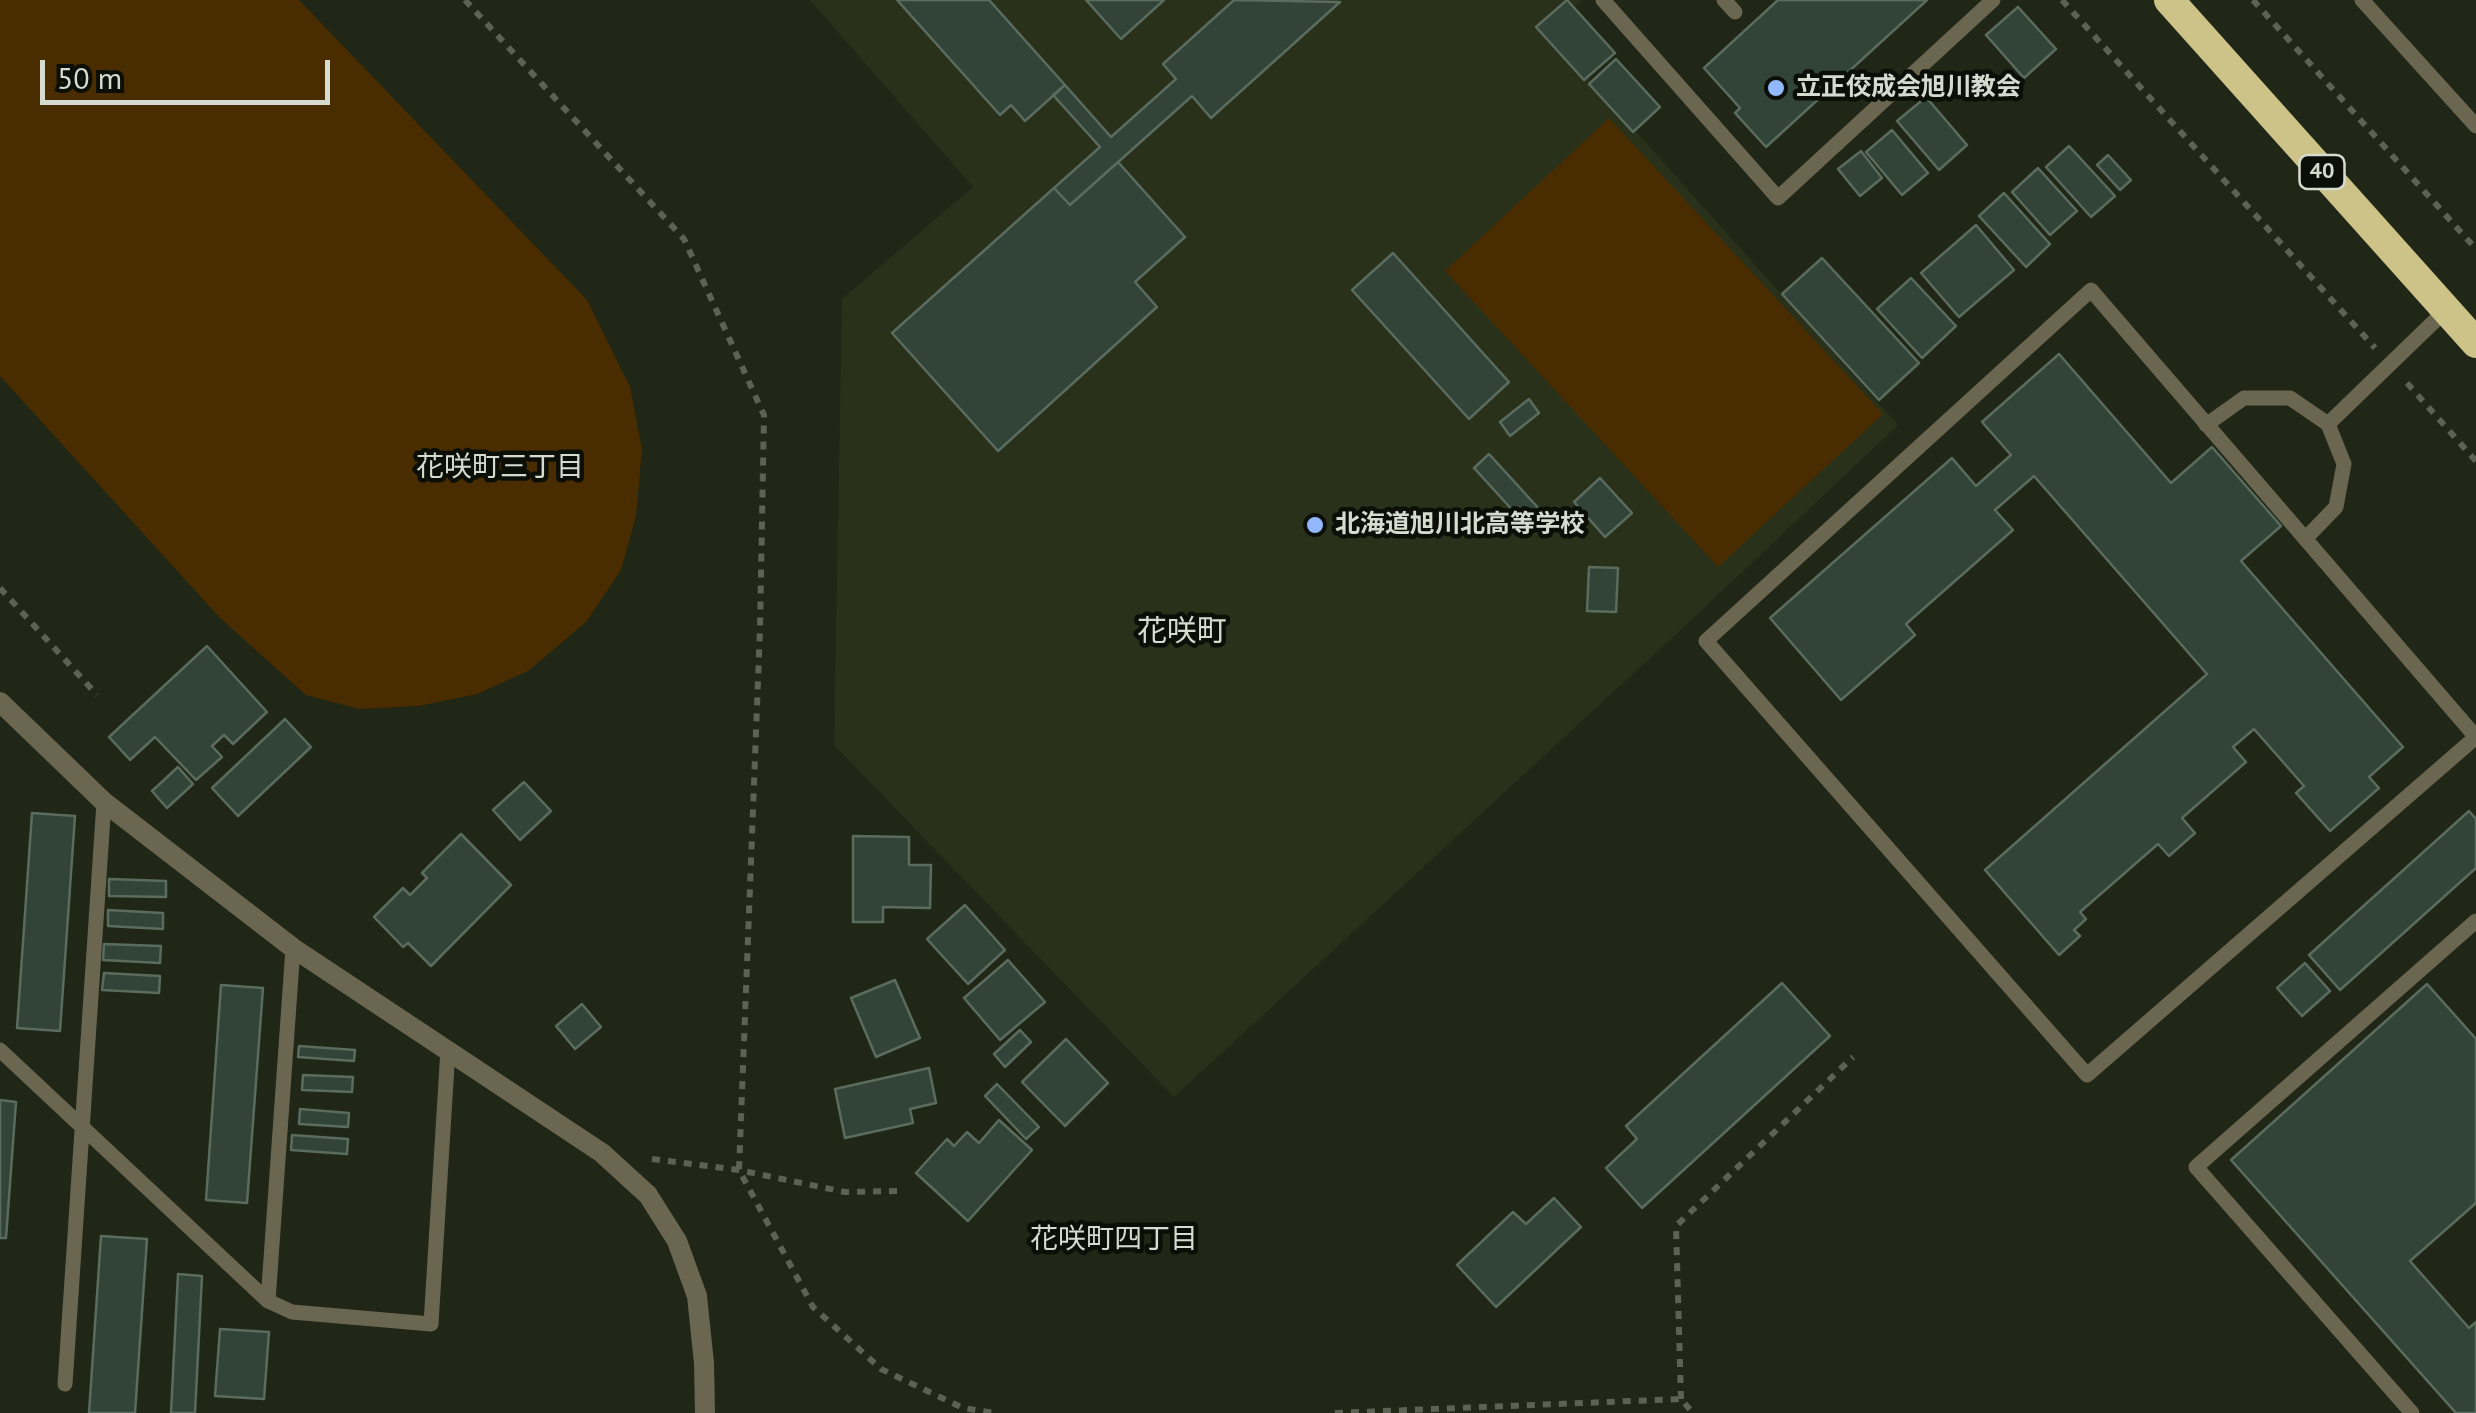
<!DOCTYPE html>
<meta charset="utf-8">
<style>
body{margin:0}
#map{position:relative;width:2476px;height:1413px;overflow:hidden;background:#202716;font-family:"PT Sans",sans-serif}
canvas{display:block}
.scale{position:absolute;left:40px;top:60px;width:290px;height:45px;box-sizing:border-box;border:5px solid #d6dbd0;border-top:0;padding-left:12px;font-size:30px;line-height:35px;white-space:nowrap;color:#d6dbd0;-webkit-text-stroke:8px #0c0f08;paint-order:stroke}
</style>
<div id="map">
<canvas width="2476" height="1413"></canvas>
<div class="scale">50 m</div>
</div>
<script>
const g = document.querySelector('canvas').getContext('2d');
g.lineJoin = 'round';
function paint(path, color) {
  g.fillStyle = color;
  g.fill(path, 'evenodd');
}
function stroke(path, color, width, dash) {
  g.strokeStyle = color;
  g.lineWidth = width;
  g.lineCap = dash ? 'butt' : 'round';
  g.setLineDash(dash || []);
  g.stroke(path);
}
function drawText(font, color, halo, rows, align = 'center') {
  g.font = font + ' "PT Sans","Noto Sans JP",sans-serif';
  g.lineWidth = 9;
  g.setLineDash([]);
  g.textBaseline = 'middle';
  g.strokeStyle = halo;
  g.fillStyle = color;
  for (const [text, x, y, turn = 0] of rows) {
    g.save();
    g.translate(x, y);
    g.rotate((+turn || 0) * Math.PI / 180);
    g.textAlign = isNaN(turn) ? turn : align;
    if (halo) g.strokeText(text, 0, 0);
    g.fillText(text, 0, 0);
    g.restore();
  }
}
paint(new Path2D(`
 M810,0H1582L1547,32L1898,425L1686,625L1174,1097L834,745L842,299L973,187Z`), '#29311b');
paint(new Path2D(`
 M0,0H299L587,300L630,387L642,449L636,516L621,570L586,622L528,671L477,694L419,706L359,709L306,695L220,618L0,376Z
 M1609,118L1883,414L1718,567L1445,271Z`), '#492d00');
const building = new Path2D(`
 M897,0H989L1065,85L1025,121L1011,105L1000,115Z
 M1086,0H1164L1121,39Z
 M1234,0L1340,2L1211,118L1192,96L1070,205L1054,188L1100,147L1053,95L1065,85L1111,137L1176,79L1163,64Z
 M1567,0L1615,53L1584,80L1536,27Z
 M1778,0H1927L1766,147L1735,113L1740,108L1704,68Z
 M2018,7L2056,49L2024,78L1986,35Z
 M1616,59L1660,107L1633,132L1589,84Z
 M1926,97L1967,145L1939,170L1897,121Z
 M1892,130L1928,173L1902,195L1866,152Z
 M2069,146L2115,196L2091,217L2046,167Z
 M1861,151L1882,178L1860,196L1838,169Z
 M2108,155L2131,180L2120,190L2097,165Z
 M1118,162L1185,237L1135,282L1157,307L998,451L892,333L1054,188L1070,205Z
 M2038,168L2077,211L2050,235L2012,192Z
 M2004,193L2050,244L2026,267L1979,216Z
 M1976,225L2014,270L1959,317L1921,273Z
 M1393,253L1509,382L1469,419L1352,290Z
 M1822,258L1919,363L1879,400L1782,294Z
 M1911,278L1956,326L1922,358L1877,309Z
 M2059,354L2171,483L2212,447L2281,526L2241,561L2403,747L2369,777L2379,788L2330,831L2296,793L2304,786L2254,729L2233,747L2246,762L2182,818L2195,833L2169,856L2158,844L2080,912L2086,919L2074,930L2080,936L2059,955L1985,870L2207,674L2034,476L1995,510L2013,530L1906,624L1915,635L1841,700L1770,618L1952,458L1976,486L2011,455L1982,422Z
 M1529,399L1539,413L1510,436L1500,422Z
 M1489,454L1541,511L1526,525L1474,468Z
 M1600,478L1632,513L1605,537L1574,502Z
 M1589,567L1618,568L1616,612L1587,611Z
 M207,646L267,712L233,744L224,735L212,746L222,757L196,780L155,737L130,760L109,737Z
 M285,719L311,747L238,816L212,788Z
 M178,767L193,784L167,808L152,791Z
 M524,782L551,811L520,840L493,810Z
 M2469,811L2476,819V868L2340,990L2309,955Z
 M32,813L75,816L60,1031L17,1028Z
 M461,834L511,885L431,966L408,943L403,947L374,917L403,888L410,895L427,878L422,873Z
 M853,836L909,837V865H931L930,908L883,907V922H853Z
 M109,879L166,881V897L109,896Z
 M965,905L1005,950L968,984L927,939Z
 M108,910L163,913V929L108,926Z
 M104,944L161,946L160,963L103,960Z
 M1008,960L1045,1002L1000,1040L964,998Z
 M2305,963L2330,991L2302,1016L2277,988Z
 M104,973L160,976L159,993L102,990Z
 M895,980L920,1038L876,1057L851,998Z
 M1782,983L1830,1036L1642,1208L1606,1168L1637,1139L1626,1126Z
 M2427,984L2476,1039V1203L2410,1261L2469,1328L2476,1322V1413H2456L2231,1160Z
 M221,985L263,988L247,1203L206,1200Z
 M582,1004L601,1027L575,1049L556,1026Z
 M1020,1030L1031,1042L1005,1067L994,1054Z
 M1066,1039L1108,1083L1065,1126L1022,1082Z
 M299,1046L355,1050L354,1061L298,1057Z
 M929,1068L936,1103L910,1109L913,1123L845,1138L835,1089Z
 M303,1075L353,1077L352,1092L302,1090Z
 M997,1084L1039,1127L1026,1139L985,1096Z
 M0,1100L16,1102L6,1238H0Z
 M300,1109L349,1113L348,1127L299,1124Z
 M999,1120L1032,1150L968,1221L916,1173L947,1139L954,1146L967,1132L979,1143Z
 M292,1135L348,1139L347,1154L291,1150Z
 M1554,1198L1581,1227L1496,1307L1457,1265L1513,1212L1526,1224Z
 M101,1236L147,1239L135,1413H89Z
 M178,1274L202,1276L195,1413H171Z
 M220,1329L269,1332L264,1399L215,1396Z`);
paint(building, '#324437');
stroke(building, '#596c5e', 2.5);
stroke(new Path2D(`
 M465,0L684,239L764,415L760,629L739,1170L813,1307L881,1369L963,1408L995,1413
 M2062,0L2375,348
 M2253,0L2476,249
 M2407,383L2476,461
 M0,588L97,695
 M652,1159L739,1170L845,1192L901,1191
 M1681,1399L1676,1226L1853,1057
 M1335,1413L1681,1399L1693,1413`), '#5d6354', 6, [8, 8]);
stroke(new Path2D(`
 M1603,0L1778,198L1993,0
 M1724,0L1735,12
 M2362,0L2476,126
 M2091,290L2476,737L2087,1075L1706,641Z
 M2328,424L2446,310
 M2206,425L2244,398H2290L2328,424L2344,464L2336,507L2306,538
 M0,1050L268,1301L292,1312L431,1324L448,1049
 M268,1301L293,948
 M65,1384L104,802
 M2412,1413L2196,1167L2476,921`), '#6a6650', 15);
stroke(new Path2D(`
 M0,702L104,802L293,948L602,1153L648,1195L677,1241L697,1296L704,1363L705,1413`), '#6a6650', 20);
stroke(new Path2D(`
 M2169,0L2476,343`), '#cdc389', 30);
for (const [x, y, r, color] of [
 [1776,88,10,"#92b7fd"],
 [1315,525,10,"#92b7fd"]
]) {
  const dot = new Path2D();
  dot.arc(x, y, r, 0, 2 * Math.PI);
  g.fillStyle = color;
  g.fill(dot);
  stroke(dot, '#0c0f08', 4);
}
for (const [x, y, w] of [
 [2322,172,45]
]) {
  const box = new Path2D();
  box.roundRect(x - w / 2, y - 17, w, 34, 8);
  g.fillStyle = '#0c0f08';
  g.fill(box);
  stroke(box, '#d6dbd0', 2.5);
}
drawText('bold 22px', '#d6dbd0', null, [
 ["40",2322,172]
]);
drawText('bold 25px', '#d6dbd0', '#0c0f08', [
 ["立正佼成会旭川教会",1796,88],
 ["北海道旭川北高等学校",1335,525]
], 'left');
drawText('28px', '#d6dbd0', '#0c0f08', [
 ["花咲町三丁目",500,468],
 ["花咲町四丁目",1114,1240]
]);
drawText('30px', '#d6dbd0', '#0c0f08', [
 ["花咲町",1182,632]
]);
</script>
